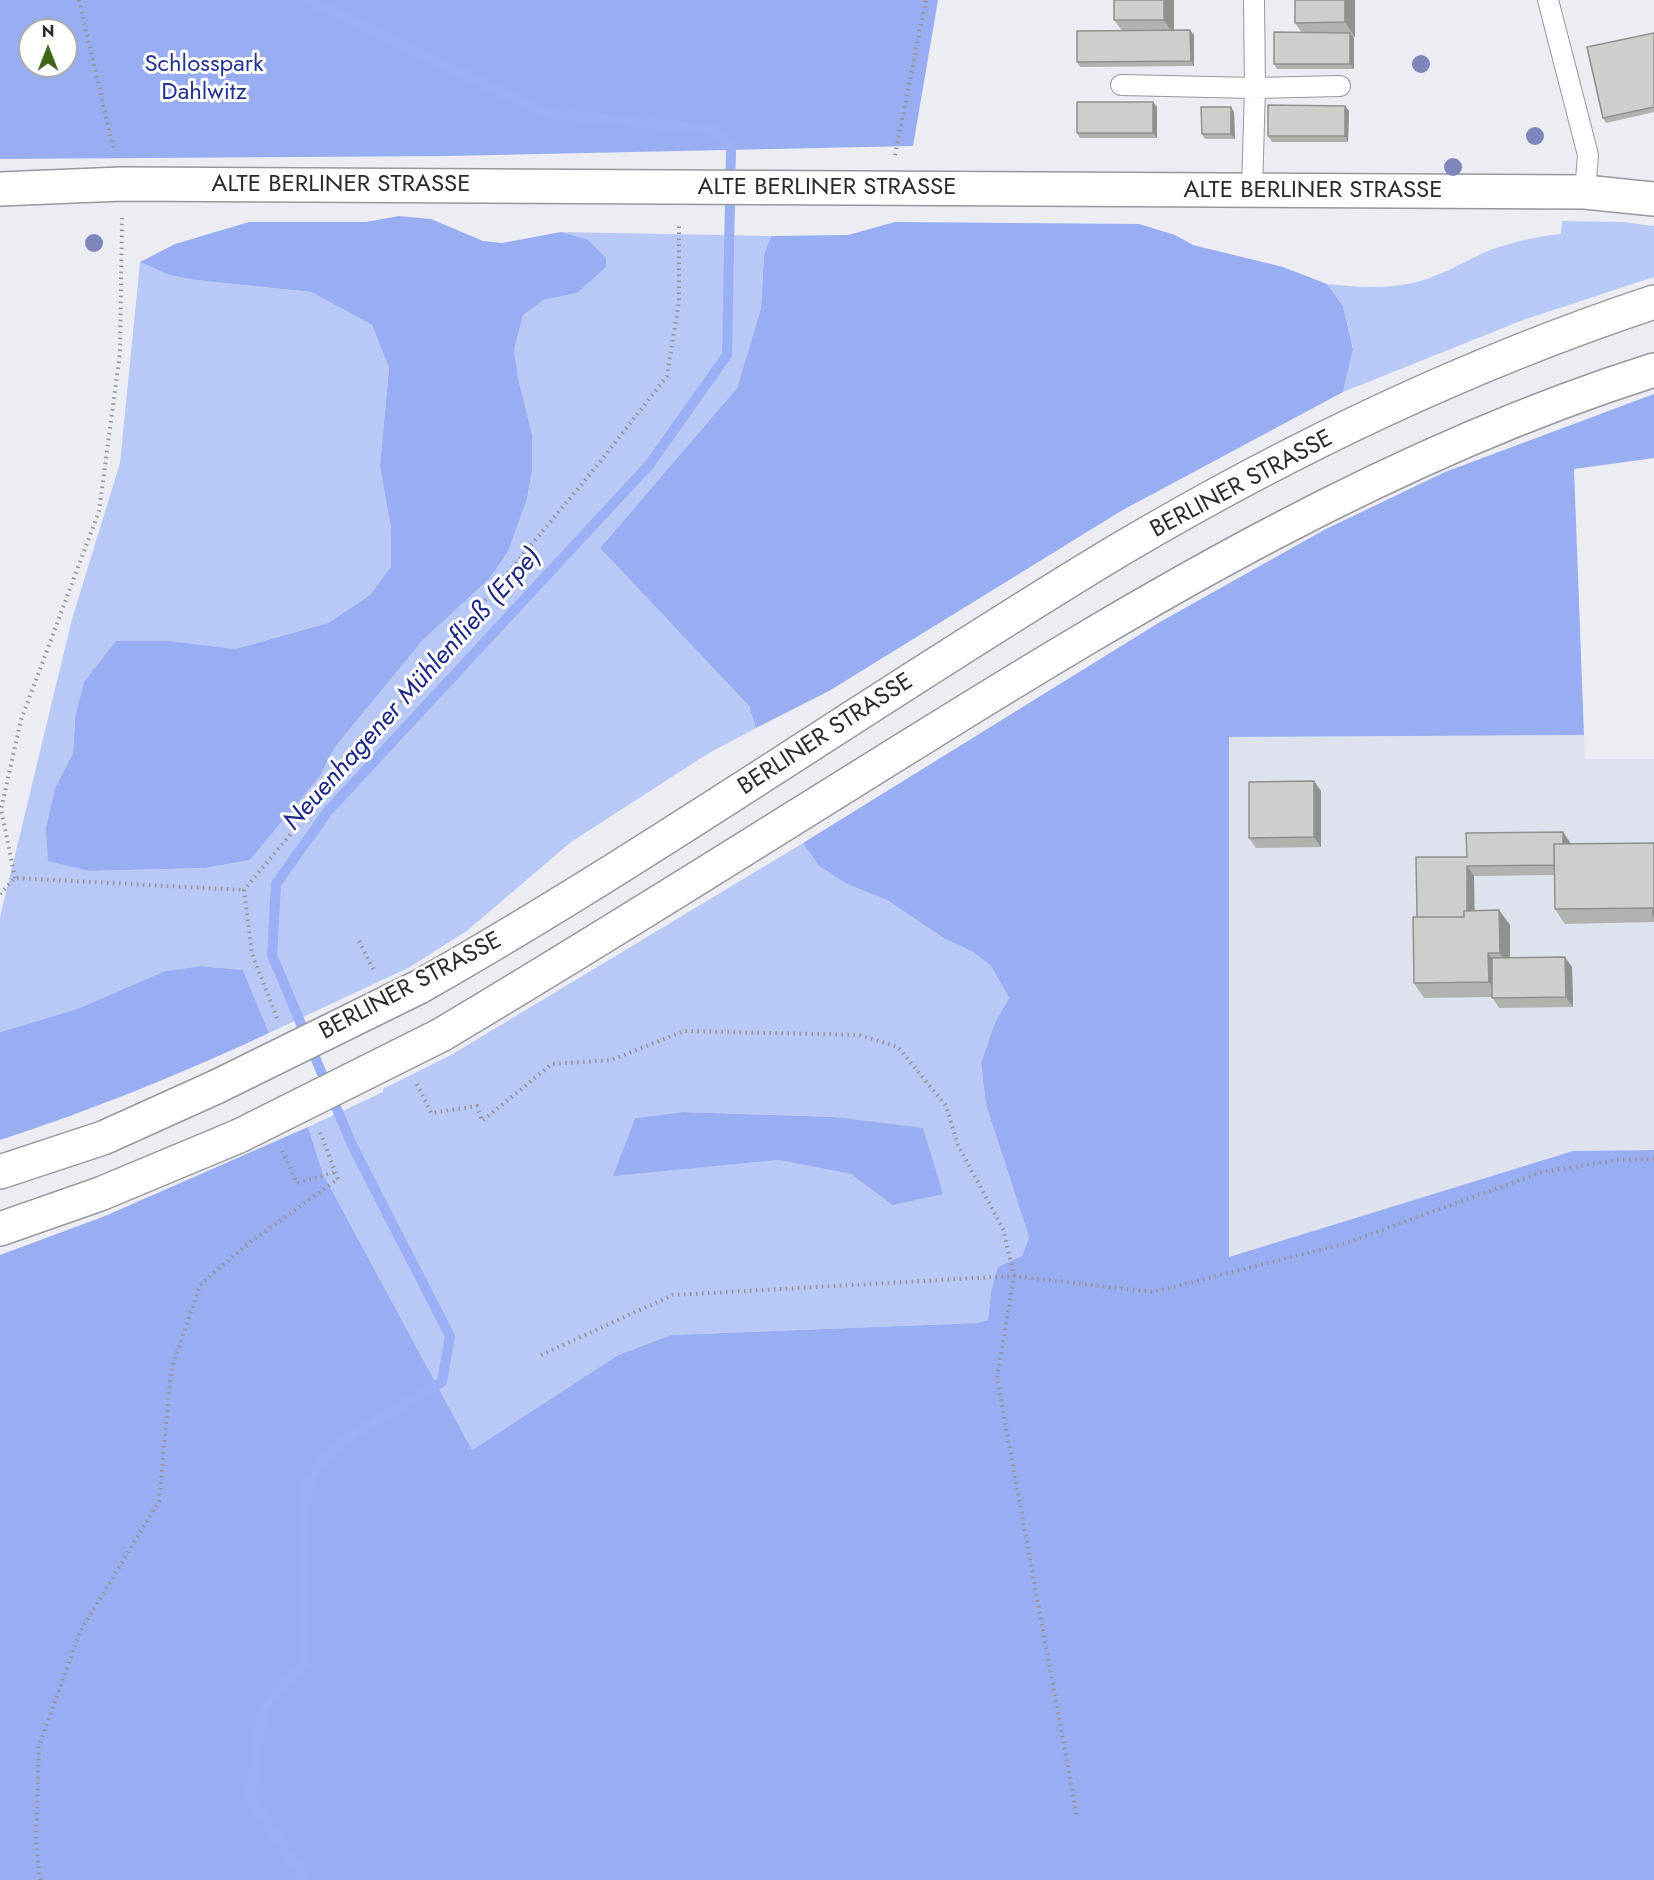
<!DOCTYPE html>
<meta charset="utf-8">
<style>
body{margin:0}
#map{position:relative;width:1654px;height:1880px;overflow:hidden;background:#ecedf2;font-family:Jost,sans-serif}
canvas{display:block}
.north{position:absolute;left:18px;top:18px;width:60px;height:60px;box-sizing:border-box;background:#fff;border:2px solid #aaaaab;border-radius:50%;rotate:0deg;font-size:16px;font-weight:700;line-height:24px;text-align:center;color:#2a2a2c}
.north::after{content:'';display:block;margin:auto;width:21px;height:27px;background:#44641a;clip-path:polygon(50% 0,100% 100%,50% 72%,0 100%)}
</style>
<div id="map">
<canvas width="1654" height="1880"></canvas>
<div class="north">N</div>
</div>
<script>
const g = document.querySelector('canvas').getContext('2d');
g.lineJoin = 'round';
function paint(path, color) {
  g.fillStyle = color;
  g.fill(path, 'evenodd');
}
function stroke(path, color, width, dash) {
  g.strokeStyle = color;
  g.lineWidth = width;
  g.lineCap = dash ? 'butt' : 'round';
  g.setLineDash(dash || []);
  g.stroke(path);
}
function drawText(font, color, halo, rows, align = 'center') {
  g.font = font + ' Jost,sans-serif';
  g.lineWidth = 6;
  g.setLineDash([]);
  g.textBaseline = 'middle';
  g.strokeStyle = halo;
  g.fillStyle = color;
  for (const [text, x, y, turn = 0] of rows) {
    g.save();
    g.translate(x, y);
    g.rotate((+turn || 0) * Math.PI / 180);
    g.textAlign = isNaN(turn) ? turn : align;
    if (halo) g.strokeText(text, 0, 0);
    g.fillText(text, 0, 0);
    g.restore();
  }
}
paint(new Path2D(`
 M1584,735L1585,759H1654V1150L1573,1151L1229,1258V737Z`), '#dee2ee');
paint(new Path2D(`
 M1562,221L1623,222L1654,226V277L1523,320L1343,392L1353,348L1343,306L1327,284C1356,287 1384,289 1413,283C1438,277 1458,265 1481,254C1505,243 1535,237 1561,234Z
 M561,232L771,236L764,255L761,308L737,388L600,548L749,706L756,728L709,753L571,842L468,930L410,967L269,1033L243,970L201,966L165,971L77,1009L0,1032V917L72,619L120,463L140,262L169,275L195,280L311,292L372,325L389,368L380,466L391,529V567L383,581L370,595L328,623L235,649L211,648L75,718L73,753L55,788L89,871L206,868L250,860L320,776L335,747L423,640L489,579L508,552L527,499L532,471V434L517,379L514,350L523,315L544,300L577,293L587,239Z
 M803,843L819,866L847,884L887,900L945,939L973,952L991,966L1009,998L995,1022L981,1063L986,1105L1029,1237L1022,1256L991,1292L988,1320L976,1323L671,1335L618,1355L472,1450L323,1174L308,1127L383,1092V1089L451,1055ZM683,1112L835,1117L892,1205L851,1174L778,1160L614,1175L635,1118Z`), '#b9c9f7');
paint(new Path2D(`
 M0,0H938L913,146L447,156L0,159ZM30,30H66V66H30Z
 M399,216L431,219L483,241L502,243L561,232L587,239L606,258V267L577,293L544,300L523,315L514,350L518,379L532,434V471L527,499L508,552L489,579L423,640L335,747L320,776L250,860L206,868L89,871L48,861L46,828L55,788L73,753L75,718L84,682L116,641H168L235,649L328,623L370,595L391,567V529L380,466L389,368L372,325L311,292L195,280L169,275L140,262L175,244L249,222H366Z
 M895,222L1139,224L1175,235L1193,245L1283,267L1327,284L1343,306L1353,349L1343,392L1121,511L829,691L756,728L749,706L600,548L737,388L761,308L764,255L771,236L848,235Z
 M1654,394V458L1574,469L1584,735L1229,737V1257L1573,1151L1654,1150V1880H0V1255L105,1216L308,1127L323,1174L472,1450L618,1355L671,1335L976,1323L988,1320L991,1292L998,1267L1022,1256L1029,1237L986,1105L981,1063L995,1022L1009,998L991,966L973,952L945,939L887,900L847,884L819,866L803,843L1160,622L1324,530L1445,472Z
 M201,966L243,970L269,1033C181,1074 92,1110 0,1140V1032L77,1009L165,971Z
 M683,1112L835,1117L923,1128L943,1194L892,1205L851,1174L778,1160L613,1176L635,1118Z`), '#99aef2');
stroke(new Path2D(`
 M306,1880L250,1798L263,1709L305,1663L304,1551L307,1483L339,1443L442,1382L450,1336L352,1145L272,955L276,884L328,811L649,465L727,355L731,149L715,130L545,113L308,0`), '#9bb0f4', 10);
const lane = new Path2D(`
 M1548,0L1588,155L1585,192
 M1121,85L1255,88L1254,0
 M1252,191L1255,88L1340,86`);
const street = new Path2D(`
 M0,189L121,184L1585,192L1654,199`);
const primary = new Path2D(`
 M419,987C658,851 883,692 1119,550C1288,450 1467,364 1654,302
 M441,1035C601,940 758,840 916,742C1149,597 1391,453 1654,370
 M0,1172L103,1138L216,1087
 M0,1229L100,1194L239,1136`);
stroke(lane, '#96989d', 22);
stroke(street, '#96989d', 36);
stroke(primary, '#96989d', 36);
stroke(new Path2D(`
 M79,0L114,151
 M895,155L926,0
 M15,878L1,809L21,720L99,511L120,353L122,218
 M0,894L15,878L244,890
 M359,941L373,969
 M277,1018L252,954L244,890L596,467L667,376L679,301V225
 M417,1084L431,1113L477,1106L482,1121L552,1064L611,1060L684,1031L859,1035L898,1047L946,1106L958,1145L1003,1229L1014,1276L997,1378L1077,1817
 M282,1151L297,1183L335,1172
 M541,1355L673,1295L1014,1276L1153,1292L1343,1244L1542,1172L1618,1160L1654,1159
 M40,1880L36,1841L39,1746L80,1632L159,1501L171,1371L200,1285L245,1246L338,1179L320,1132`), '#939397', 4, [1.5, 4.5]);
stroke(lane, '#fff', 20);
stroke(street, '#fff', 33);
stroke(primary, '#fff', 33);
const primaryBridge = new Path2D(`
 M216,1087L419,987
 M239,1136L441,1035`);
stroke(primaryBridge, '#96989d', 36, []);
stroke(primaryBridge, '#fff', 33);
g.fillStyle = '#7e86bc';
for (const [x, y] of [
 [1421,64],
 [1535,136],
 [1453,167],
 [94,243]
]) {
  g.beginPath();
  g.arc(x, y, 9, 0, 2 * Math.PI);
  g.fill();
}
paint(new Path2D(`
 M1114,0H1174V30L1194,35V66L1080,67L1077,62L1122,31L1114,20Z
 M1355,0V37H1353L1354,38V69H1277L1274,64L1302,33L1295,23Z
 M1654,33V112L1606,123L1603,118Z
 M1153,102L1157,107V138H1080L1077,133Z
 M1345,106L1349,111L1348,142H1272L1268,136Z
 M1231,107L1234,112L1235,139H1205L1202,134Z
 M1314,781L1321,791V847L1256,848L1249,838Z
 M1570,842V844L1654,843V922L1565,924L1555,909L1554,875L1474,876V911L1499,910L1510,925V957L1572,967L1573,1007L1499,1008L1492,997L1424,998L1414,983L1417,917L1467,857Z`), '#b0b2ae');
paint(new Path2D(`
 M1164,0H1174V35L1164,20Z
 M1345,0H1355V37L1345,22Z
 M1190,30L1194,35V66L1191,61Z
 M1350,33L1354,38V69L1350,64Z
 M1153,102L1157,107V138L1153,133Z
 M1345,106L1349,111L1348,142L1345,136Z
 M1231,107L1234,112L1235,139L1231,134Z
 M1314,781L1321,791V847L1314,837Z
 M1563,832L1570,842V859L1563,849Z
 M1467,866L1474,876L1475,931L1468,921Z
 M1499,910L1510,925V968L1500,953Z
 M1488,953L1499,968V997L1489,982Z
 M1565,957L1572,967L1573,1007L1566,997Z`), '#90918d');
const building = new Path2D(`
 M1114,0H1164V20H1114Z
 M1295,0H1345V22L1295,23Z
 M1190,30L1191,61L1077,62V31Z
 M1274,32L1350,33V64H1274Z
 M1654,33V107L1603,118L1587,47Z
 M1077,102H1153V133H1077Z
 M1268,105L1345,106V136H1268Z
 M1201,107H1231V134H1202Z
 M1314,781V837L1249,838V782Z
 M1563,832V844H1554V865L1467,866V911H1464V917H1417L1416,857H1467L1466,833Z
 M1654,843V916H1653V908L1555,909L1554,844Z
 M1499,910L1500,953H1488L1489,982L1414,983L1413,917H1464V911Z
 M1565,957L1566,997L1492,998V958Z`);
paint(building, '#cdcfca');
stroke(building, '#90918d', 1.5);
drawText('24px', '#243290', '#fff', [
 ["Schlosspark",204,65],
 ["Dahlwitz",204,93]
]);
drawText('24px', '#2a2a2c', '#fff', [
 ["ALTE BERLINER STRASSE",341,185],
 ["ALTE BERLINER STRASSE",827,188],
 ["ALTE BERLINER STRASSE",1313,191],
 ["BERLINER STRASSE",1242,485,-28],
 ["BERLINER STRASSE",826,735,-33],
 ["BERLINER STRASSE",411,987,-28]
]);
drawText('italic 26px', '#1d2685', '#fff', [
 ["Neuenhagener Mühlenfließ (Erpe)",413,690,-48]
]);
</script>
